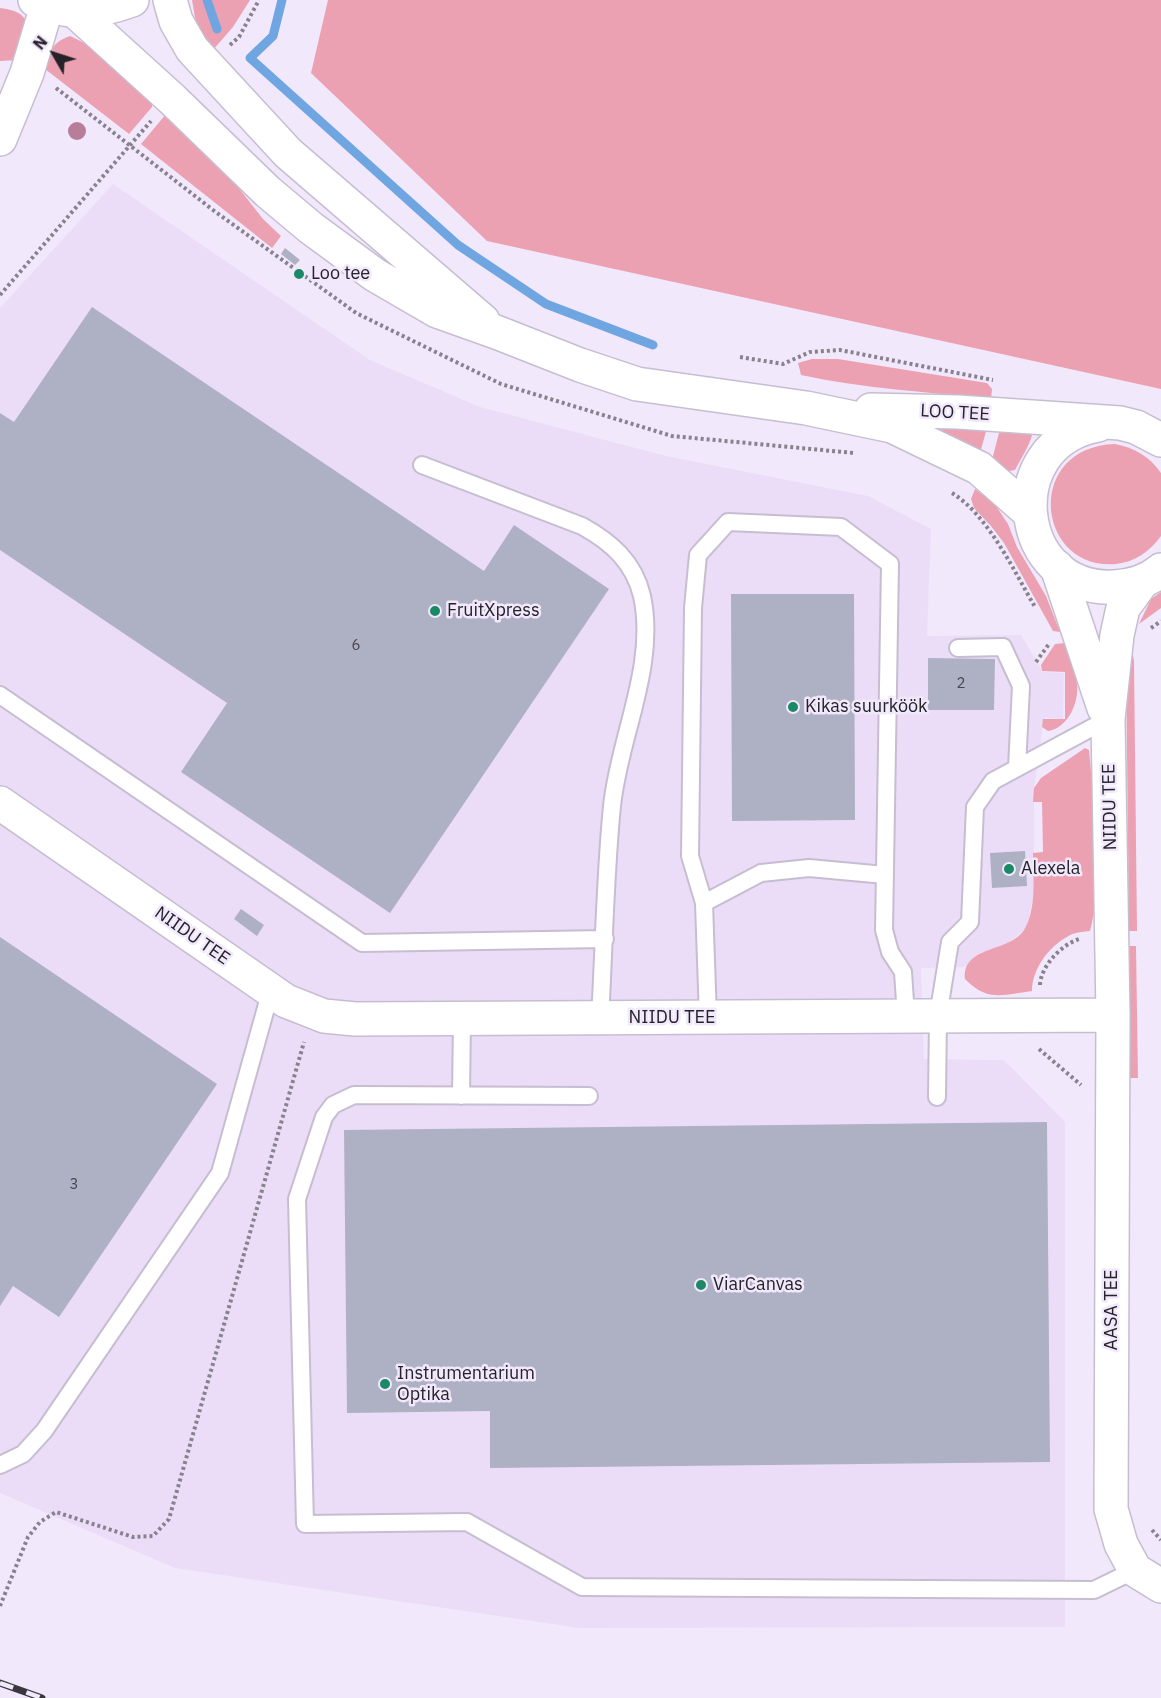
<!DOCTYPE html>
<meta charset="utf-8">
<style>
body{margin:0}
#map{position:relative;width:1161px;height:1698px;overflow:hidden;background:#f2e8fc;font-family:"IBM Plex Sans",sans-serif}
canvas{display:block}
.north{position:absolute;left:24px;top:24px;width:60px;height:60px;-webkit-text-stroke:4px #f2e8fc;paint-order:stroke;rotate:309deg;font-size:16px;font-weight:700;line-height:24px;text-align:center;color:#252229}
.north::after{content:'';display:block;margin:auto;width:21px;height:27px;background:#252229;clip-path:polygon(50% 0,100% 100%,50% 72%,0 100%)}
</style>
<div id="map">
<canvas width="1161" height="1698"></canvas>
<div class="north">N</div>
</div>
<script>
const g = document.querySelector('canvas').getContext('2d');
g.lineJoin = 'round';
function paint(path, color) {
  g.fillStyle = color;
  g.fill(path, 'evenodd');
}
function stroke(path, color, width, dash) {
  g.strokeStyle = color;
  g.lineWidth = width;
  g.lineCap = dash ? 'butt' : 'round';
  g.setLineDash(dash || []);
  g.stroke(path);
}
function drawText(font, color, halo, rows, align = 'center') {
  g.font = font + ' "IBM Plex Sans",sans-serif';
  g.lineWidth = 5;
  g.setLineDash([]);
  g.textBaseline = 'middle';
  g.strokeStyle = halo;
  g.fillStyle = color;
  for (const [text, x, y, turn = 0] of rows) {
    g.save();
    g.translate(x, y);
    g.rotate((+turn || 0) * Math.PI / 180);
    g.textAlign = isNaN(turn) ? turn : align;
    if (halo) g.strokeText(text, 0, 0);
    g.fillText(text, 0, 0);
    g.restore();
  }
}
paint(new Path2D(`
 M113,184L370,360L480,407L666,456L868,496L931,529L927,636L1021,635L1043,672L1064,673L1063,719L1044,718L1034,788V889L1030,916L1025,929L1010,942L976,955L965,967L921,968L924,1059L1004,1060L1065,1122V1627L579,1628L175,1568L0,1493V308Z`), '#ebddf8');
paint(new Path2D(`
 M192,0H250L233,27L212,51L196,23Z
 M328,0H1161V389L487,241L311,73Z
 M0,8C39,13 26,32 19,60L0,61Z
 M70,36C102,50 126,75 152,99V107L129,134L45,69C50,51 51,43 70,36Z
 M166,114L219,163L263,219L281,236L272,248L141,144Z
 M812,359H838L987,383L992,389L991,400C927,391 864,389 801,375L798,363Z
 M930,421L987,428L980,453L929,430Z
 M1000,429L1032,435C1030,445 1020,460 1015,470L1009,471L992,460Z
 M1115,444C1135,448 1149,456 1161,473V536C1150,551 1135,562 1116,564C1036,571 1023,447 1115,444Z
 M975,489L994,503L1008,524L1017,547L1046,596L1060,632L1053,631L1004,543L991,526L974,508L971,499Z
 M1161,592V608L1139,624L1151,599Z
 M1065,643C1069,656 1075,670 1077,684C1079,703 1068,728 1048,731L1042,727L1043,719H1065V672L1042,671L1041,665L1055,644Z
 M1131,644L1134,661L1137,931H1129L1126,662Z
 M1085,748L1089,750C1093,785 1093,821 1094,857C1095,881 1097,907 1090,931C1082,932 1074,932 1067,937C1048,947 1032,970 1032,991C1003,995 987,1002 965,979C962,945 1009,953 1024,930C1037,909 1033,877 1033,853L1043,852L1042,802H1033L1034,788L1041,778Z
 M1128,946H1136L1138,1078H1129Z`), '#eca1b2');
stroke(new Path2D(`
 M207,0L217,29
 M282,0L273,36L250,58L458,245L546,304L653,345`), '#6fa6e1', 9);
paint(new Path2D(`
 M285,248L300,260L295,265L281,254Z
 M92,307L484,571L514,525L609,589L390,913L181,772L227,703L0,550V413L14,422Z
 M731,594H854L855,820L732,821Z
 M928,658L995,659L994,710H928Z
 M1025,851L1027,886L992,888L990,853Z
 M241,909L264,925L257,936L234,919Z
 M0,937L217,1084L59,1317L13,1286L0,1306Z
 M1047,1122L1050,1462L490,1468V1411L347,1413L344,1130Z`), '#aeb0c4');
const service = new Path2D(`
 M422,465L582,526C611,542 634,562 642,596C657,666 619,737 612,806C605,876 604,948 600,1019
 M958,648L1003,647L1021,686L1017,768
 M0,695L362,943L605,939
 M704,903L761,873L809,868L885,875
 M708,1018L704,903L690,856L693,608L698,555L728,522L841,527L890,564L884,930L890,952L903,972L906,1016
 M461,1096L462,1019
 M589,1096L354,1095L333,1105L324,1117L297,1199L305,1524L467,1522L582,1587L1094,1590L1135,1570
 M937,1097L938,1016L950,942L970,922L975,807L993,781L1108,719
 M0,1465L23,1454L44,1431L220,1173L271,990`);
const minor = new Path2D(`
 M0,139L27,73L47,6
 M1057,567L1104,708
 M0,803L286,1001L324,1016L355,1019L1113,1015L1108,719L1117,635L1123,608L1142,582
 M1113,1015L1111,1509L1121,1544L1135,1570L1161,1586`);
const tertiary = new Path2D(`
 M35,0C67,16 100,12 132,0
 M170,0L176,21L192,49L288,153L483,321
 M76,12L172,99L268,192L311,228L375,275L437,311L496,332L580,365L637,384L806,408L892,426L979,468L1029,512
 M871,410L958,412L1120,423L1136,427L1161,440
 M1098,425C997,443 1014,592 1114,587C1131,586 1148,581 1161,570`);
stroke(service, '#c7bdd0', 20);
stroke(minor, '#c7bdd0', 36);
stroke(tertiary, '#c7bdd0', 36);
stroke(new Path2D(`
 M230,45L239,37L259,0
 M56,88L213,210L356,313L501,384L672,436L854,453
 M0,295L151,121
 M740,357L783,364L810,352L840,350L993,380
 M952,493C988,515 1014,571 1035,607
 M1151,628L1161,621
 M1036,662L1049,644
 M1040,985C1041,966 1061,945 1079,939
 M1039,1049L1081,1085
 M1152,1530L1161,1540
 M0,1606L28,1537L40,1522L56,1512L133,1537L153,1536L169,1519L304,1042`), '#88828f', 4, [3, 3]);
stroke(service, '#fff', 16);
stroke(minor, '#fff', 33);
stroke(tertiary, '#fff', 33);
const rail = new Path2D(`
 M0,1683L42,1698`);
stroke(rail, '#3b373f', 7);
stroke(rail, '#f2e8fc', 4.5, [14]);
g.fillStyle = '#b87d98';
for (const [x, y] of [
 [77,131]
]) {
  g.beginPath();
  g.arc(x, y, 9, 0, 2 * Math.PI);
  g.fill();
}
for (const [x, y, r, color] of [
 [299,274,6,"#1b8866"],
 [435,611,6,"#1b8866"],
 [793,707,6,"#1b8866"],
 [1009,869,6,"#1b8866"],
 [701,1285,6,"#1b8866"],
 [385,1384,6,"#1b8866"]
]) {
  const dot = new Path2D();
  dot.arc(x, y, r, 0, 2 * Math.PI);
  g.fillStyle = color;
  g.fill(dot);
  stroke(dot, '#f2e8fc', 2);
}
drawText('15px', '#474650', null, [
 ["6",356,646],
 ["2",961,684],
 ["3",74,1185]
]);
drawText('18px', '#252229', '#f2e8fc', [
 ["Loo tee",311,274],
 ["FruitXpress",447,611],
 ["Kikas suurköök",805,707],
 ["Alexela",1021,869],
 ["ViarCanvas",713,1285],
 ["Instrumentarium",397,1374],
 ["Optika",397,1395]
], 'left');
drawText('18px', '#252229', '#f2e8fc', [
 ["LOO TEE",955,413,3],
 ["NIIDU TEE",1110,807,-91],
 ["NIIDU TEE",192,936,35],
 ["NIIDU TEE",672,1018],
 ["AASA TEE",1112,1310,-90]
]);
</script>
